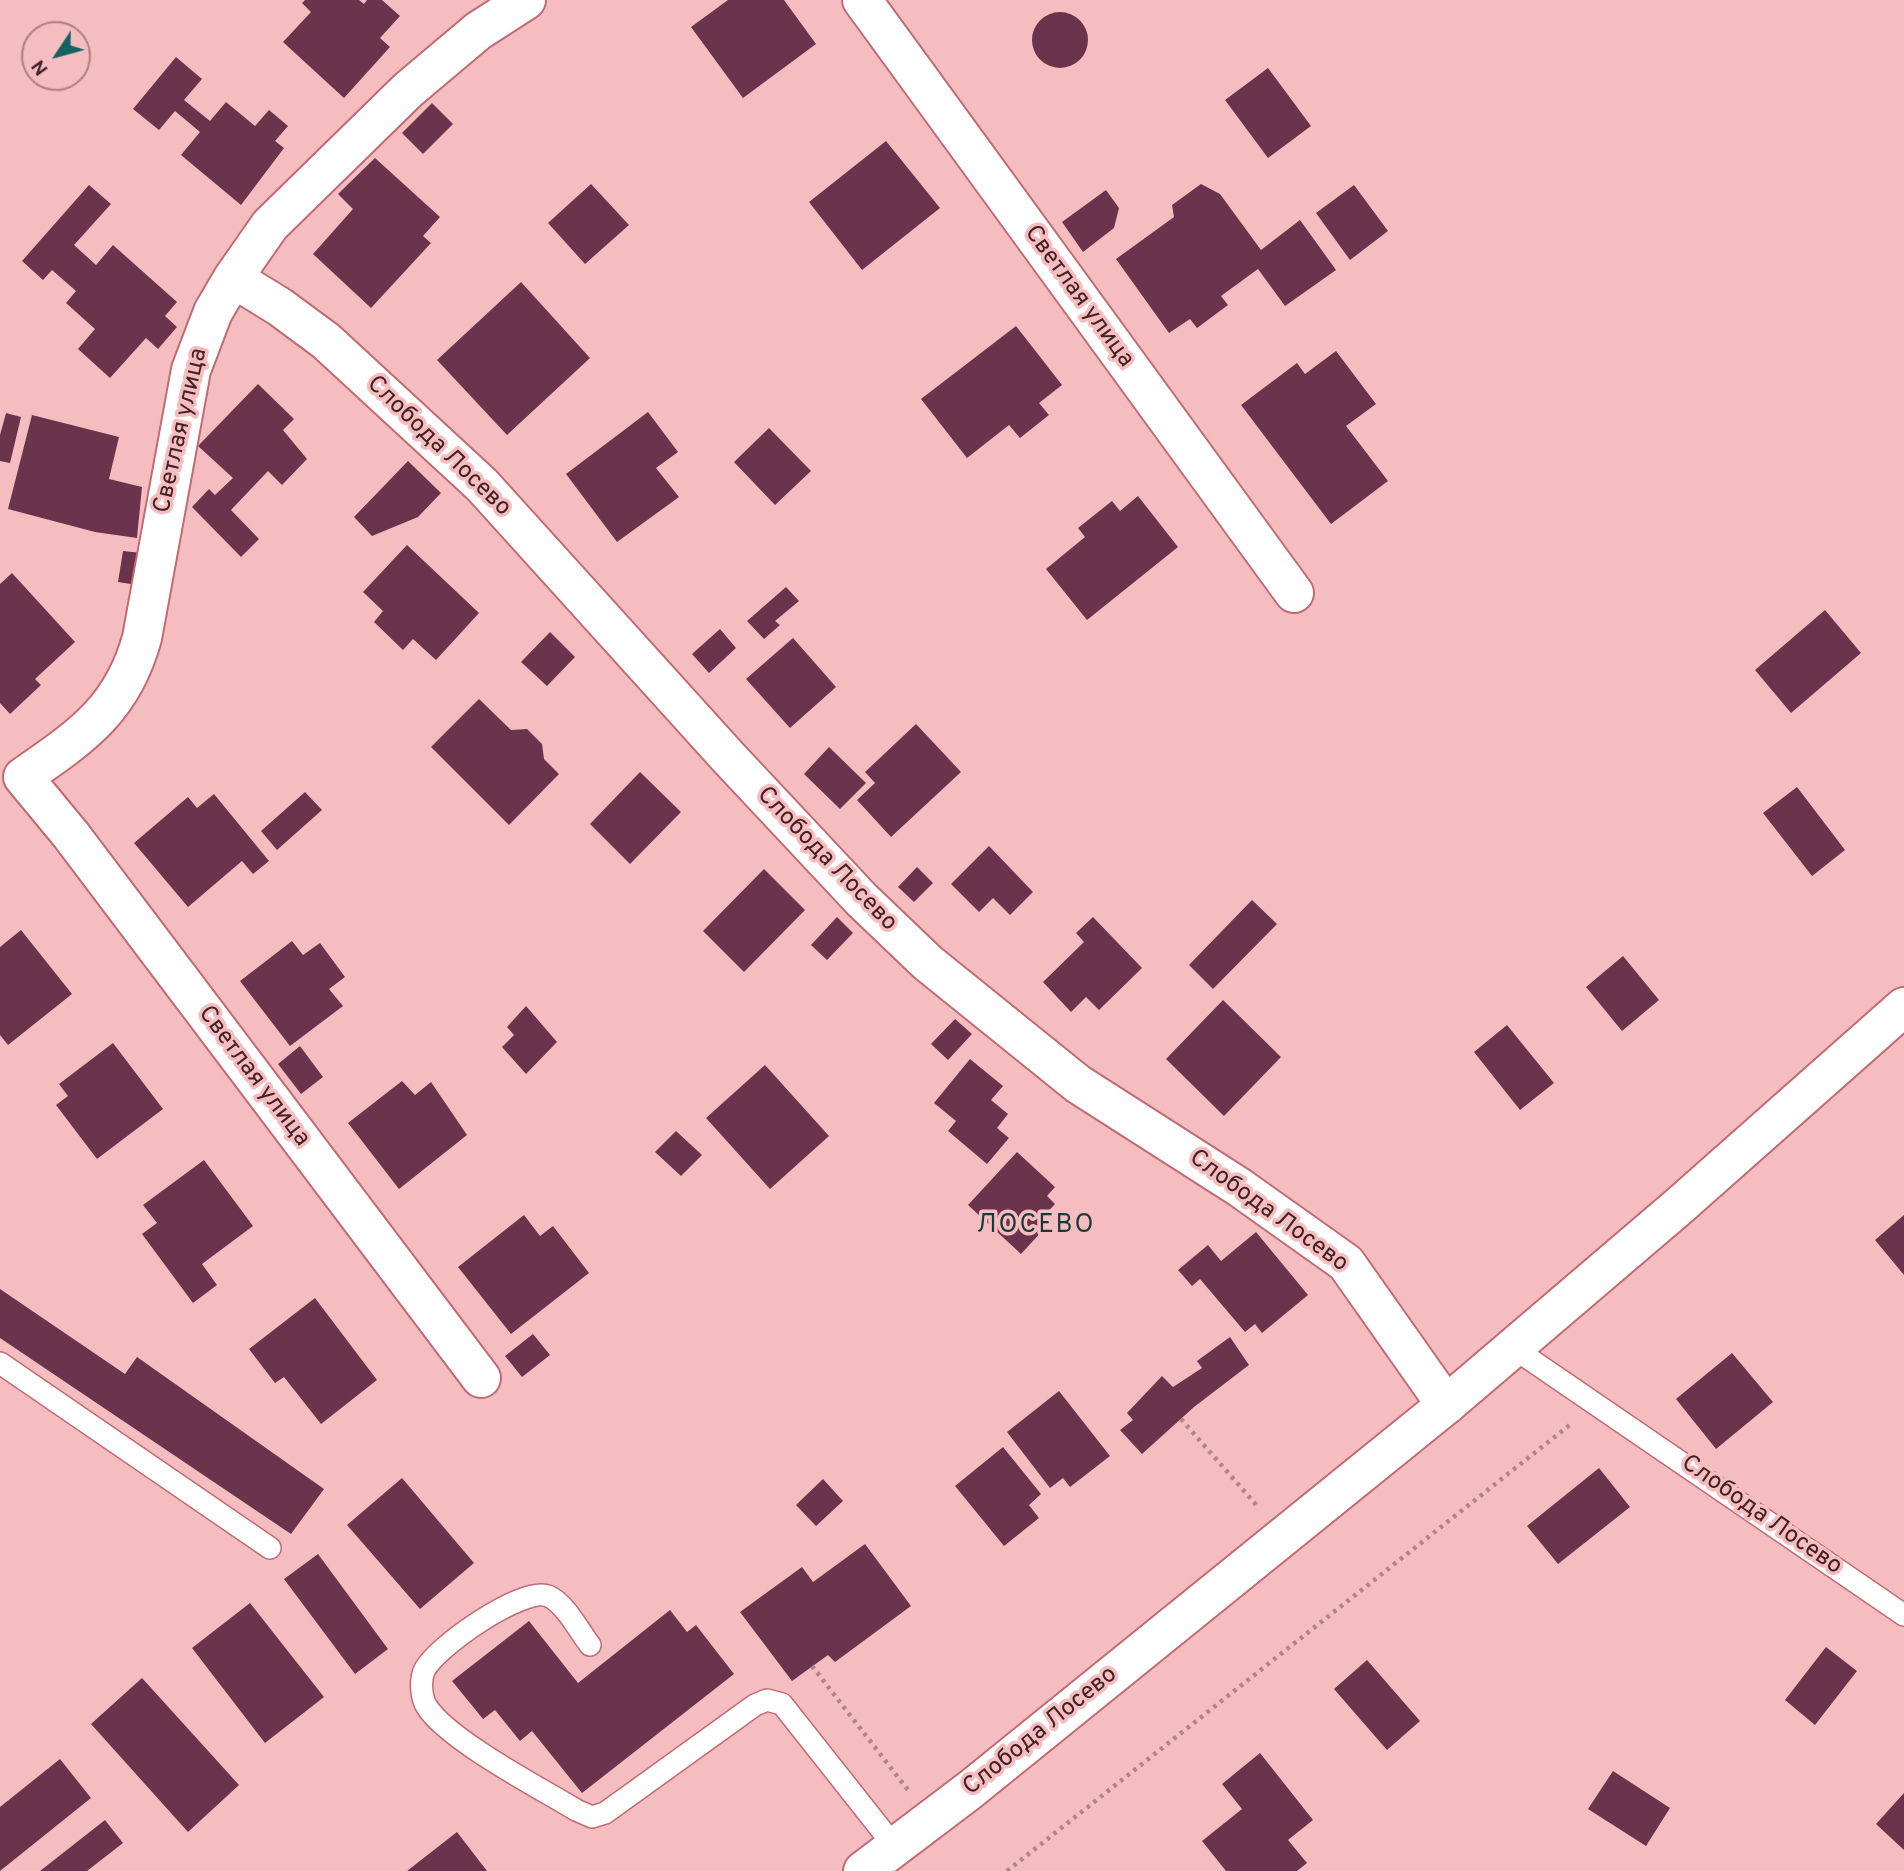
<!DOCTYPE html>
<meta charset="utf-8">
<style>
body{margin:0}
#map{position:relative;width:1904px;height:1871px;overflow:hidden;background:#f5bdc0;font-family:Overpass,sans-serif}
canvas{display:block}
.north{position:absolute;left:21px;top:21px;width:70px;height:70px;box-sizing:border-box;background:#f5bdc0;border:2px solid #ae7e81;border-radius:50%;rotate:234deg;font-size:19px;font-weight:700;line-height:28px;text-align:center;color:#432023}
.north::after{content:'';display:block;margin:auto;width:24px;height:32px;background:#126362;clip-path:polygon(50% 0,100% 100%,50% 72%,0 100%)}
</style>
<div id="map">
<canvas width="1904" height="1871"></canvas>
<div class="north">N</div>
</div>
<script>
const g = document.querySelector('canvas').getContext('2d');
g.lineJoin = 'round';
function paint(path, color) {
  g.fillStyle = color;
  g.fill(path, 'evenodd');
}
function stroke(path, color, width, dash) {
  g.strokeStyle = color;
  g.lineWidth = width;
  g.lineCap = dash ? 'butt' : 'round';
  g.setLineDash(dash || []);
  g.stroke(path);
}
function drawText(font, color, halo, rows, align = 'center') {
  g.font = font + ' Overpass,sans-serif';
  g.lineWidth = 7;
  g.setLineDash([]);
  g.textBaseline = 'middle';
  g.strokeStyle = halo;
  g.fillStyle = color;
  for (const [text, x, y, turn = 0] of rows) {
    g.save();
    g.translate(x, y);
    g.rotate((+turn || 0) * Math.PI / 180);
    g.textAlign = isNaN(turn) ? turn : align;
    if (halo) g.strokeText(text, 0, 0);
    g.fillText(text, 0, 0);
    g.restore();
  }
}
paint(new Path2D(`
 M305,0H359L364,4L367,0H382L400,16L380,38L390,47L344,98L283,42L311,12L302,3Z
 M728,0H784L816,44L743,98L691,27Z
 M1032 40a28 28 0 1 1 56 0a28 28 0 1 1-56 0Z
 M176,57L202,79L184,100L210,121L226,102L255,126L269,110L288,126L275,141L284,148L241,205L181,155L200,132L175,111L159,130L133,109Z
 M1268,68L1311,126L1268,158L1225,100Z
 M432,103L453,124L423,154L402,133Z
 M886,141L940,208L862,270L809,202Z
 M375,158L440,217L423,236L431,243L371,308L313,254L353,209L338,194Z
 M591,184L629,225L585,264L548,223Z
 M1201,184L1220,194L1261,250L1300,220L1336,270L1285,306L1258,269L1221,296L1228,305L1197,328L1190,319L1169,333L1116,259L1174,217L1172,205Z
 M89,185L111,204L74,245L96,265L113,245L177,302L165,316L177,327L158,349L146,338L110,378L78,349L95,329L66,303L76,291L52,270L43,280L22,261Z
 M1354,185L1388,231L1350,260L1316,213Z
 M1106,190L1119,208L1114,228L1083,252L1062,222Z
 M521,282L590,358L507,435L437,360Z
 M1016,326L1062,385L1039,403L1049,415L1020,438L1009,425L967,458L921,399Z
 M1336,351L1376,404L1346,426L1388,481L1331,524L1241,405L1297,363L1305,374Z
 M258,384L294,419L283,430L307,459L282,485L268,471L231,510L259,539L241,557L192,507L209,489L215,495L233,478L198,446Z
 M648,412L678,452L656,468L679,497L617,542L566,474Z
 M6,413L21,417L10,463L0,461V435Z
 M32,415L119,437L109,479L142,487L137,538L95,532L8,509Z
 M769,428L811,471L775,505L734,462Z
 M408,461L441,493L418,517L372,536L354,517Z
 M1138,496L1178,547L1087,620L1046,569L1085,537L1078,528L1112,501L1120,511Z
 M407,545L479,613L436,660L413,639L403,650L374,622L383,611L363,592Z
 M123,551L142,553L137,585L118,582Z
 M12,573L75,642L35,679L41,685L10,714L0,703V584Z
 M786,587L799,601L775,621L780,625L764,639L747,621Z
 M1825,610L1861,653L1791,713L1755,670Z
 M720,629L736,648L709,673L692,654Z
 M550,632L575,657L547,686L521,662Z
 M793,638L836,687L790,728L746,679Z
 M479,699L511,730L527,729L542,744L544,759L559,774L509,825L431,747Z
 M916,724L961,772L891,837L857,800L875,783L865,772Z
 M829,747L866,783L840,809L804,774Z
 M640,772L681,812L630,864L590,824Z
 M1797,787L1845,850L1812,876L1763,813Z
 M305,792L322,810L277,850L261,831Z
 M214,794L269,861L253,874L242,861L188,907L134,843L188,797L197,808Z
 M989,846L1033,892L1010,915L993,898L979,912L951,884Z
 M917,867L933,883L914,902L898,887Z
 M764,869L805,910L744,972L703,931Z
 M1252,900L1277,924L1213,989L1189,965Z
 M837,917L853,933L827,960L811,945Z
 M1093,917L1142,968L1099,1010L1086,997L1071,1012L1043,982L1084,942L1076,933Z
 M21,930L72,994L8,1045L0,1035V947Z
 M292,941L303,955L320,943L345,977L329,989L343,1006L290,1046L240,981Z
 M1623,956L1659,1000L1622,1031L1586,987Z
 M1223,1000L1281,1057L1224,1116L1166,1059Z
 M526,1006L557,1042L526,1074L502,1047L514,1035L507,1027Z
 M955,1019L972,1034L948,1060L931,1044Z
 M1507,1025L1554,1083L1520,1110L1474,1052Z
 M113,1043L163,1109L97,1159L56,1105L68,1096L59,1084Z
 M300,1046L323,1077L301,1094L278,1064Z
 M970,1059L1003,1086L991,1100L1008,1114L997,1128L1009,1138L987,1164L948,1131L956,1121L934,1103Z
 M765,1065L829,1136L770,1189L706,1118Z
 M402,1081L415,1095L431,1082L467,1135L399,1189L348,1123Z
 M676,1131L702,1155L681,1176L655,1152Z
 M1017,1152L1055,1187L1047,1196L1055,1204L1037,1223L1044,1229L1021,1254L968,1205Z
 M204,1160L253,1226L202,1264L217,1285L193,1303L142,1234L157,1223L143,1205Z
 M524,1215L540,1236L553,1226L589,1273L511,1334L458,1267Z
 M1904,1215V1275L1875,1240Z
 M1256,1232L1308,1295L1262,1333L1255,1324L1245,1332L1200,1279L1192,1286L1178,1270L1208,1245L1221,1261Z
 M0,1289L125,1374L137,1357L324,1489L291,1534L0,1338Z
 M315,1298L377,1380L321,1424L284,1377L275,1383L249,1349Z
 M533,1334L550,1355L522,1377L505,1356Z
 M1230,1337L1249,1365L1194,1407L1142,1454L1120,1430L1133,1420L1127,1413L1162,1376L1173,1387L1202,1368L1197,1361Z
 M1732,1353L1773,1402L1716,1449L1676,1399Z
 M1059,1391L1110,1456L1070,1487L1063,1478L1050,1488L1007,1432Z
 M1003,1447L1041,1494L1029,1505L1039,1518L1004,1546L955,1486Z
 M1599,1468L1630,1507L1558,1564L1527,1526Z
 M402,1478L474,1563L420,1609L347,1525Z
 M823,1479L843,1501L816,1526L796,1505Z
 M865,1544L911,1606L835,1662L828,1655L792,1681L740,1612L802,1567L813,1582Z
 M318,1554L388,1649L355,1674L284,1579Z
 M250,1603L324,1697L265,1743L192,1648Z
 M670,1610L687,1632L696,1625L734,1674L582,1793L532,1731L520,1741L495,1710L483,1719L452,1681L529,1621L578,1683Z
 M1826,1647L1857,1671L1815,1725L1785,1700Z
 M1367,1660L1420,1721L1387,1750L1334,1689Z
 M142,1678L239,1785L188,1832L91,1724Z
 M1260,1753L1313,1820L1288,1840L1307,1863L1297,1871H1226L1202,1841L1242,1809L1222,1784Z
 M60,1759L91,1798L0,1871V1807Z
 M1613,1771L1670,1808L1646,1846L1588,1809Z
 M1904,1793V1850L1876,1824Z
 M105,1820L123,1843L87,1871H40Z
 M457,1832L487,1871H407Z`), '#6c334c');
const lane = new Path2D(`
 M1512,1347L1904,1615
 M0,1363L270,1548
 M590,1645C579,1631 565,1603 548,1596C523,1586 434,1648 424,1671C420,1681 421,1698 427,1707C448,1740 540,1788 576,1810L592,1817L605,1813L755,1705L767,1700L782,1704L895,1847`);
const street = new Path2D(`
 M862,0L1294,593
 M233,278L280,307L326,341L482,485L728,757L862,900L928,963L1078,1084L1239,1187L1346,1263L1446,1405
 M481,1378L71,835L23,777C82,736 122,710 142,638L191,370L213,312L233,278L270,225L408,90L478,31L526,0`);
const primary = new Path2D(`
 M863,1871L970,1790L1446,1405L1678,1207L1904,1007`);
stroke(lane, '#c06b73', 24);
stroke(street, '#c06b73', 42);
stroke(primary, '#c06b73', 42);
stroke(new Path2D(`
 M1181,1419L1259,1508
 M812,1666L908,1790
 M1007,1871L1571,1424`), '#b48386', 4.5, [3.5, 5]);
stroke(lane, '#fff', 21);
stroke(street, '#fff', 38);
stroke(primary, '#fff', 38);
drawText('24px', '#432023', '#f5bdc0', [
 ["Светлая улица",1078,297,54],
 ["Светлая улица",182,431,-77],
 ["Слобода Лосево",438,447,44],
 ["Слобода Лосево",826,860,46],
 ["Светлая улица",253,1077,53],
 ["Слобода Лосево",1268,1212,36],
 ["Слобода Лосево",1761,1516,35],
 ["Слобода Лосево",1041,1732,-39]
]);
g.letterSpacing = '2px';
drawText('26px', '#173939', '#f5bdc0', [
 ["ЛОСЕВО",1036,1227]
]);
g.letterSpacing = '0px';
</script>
